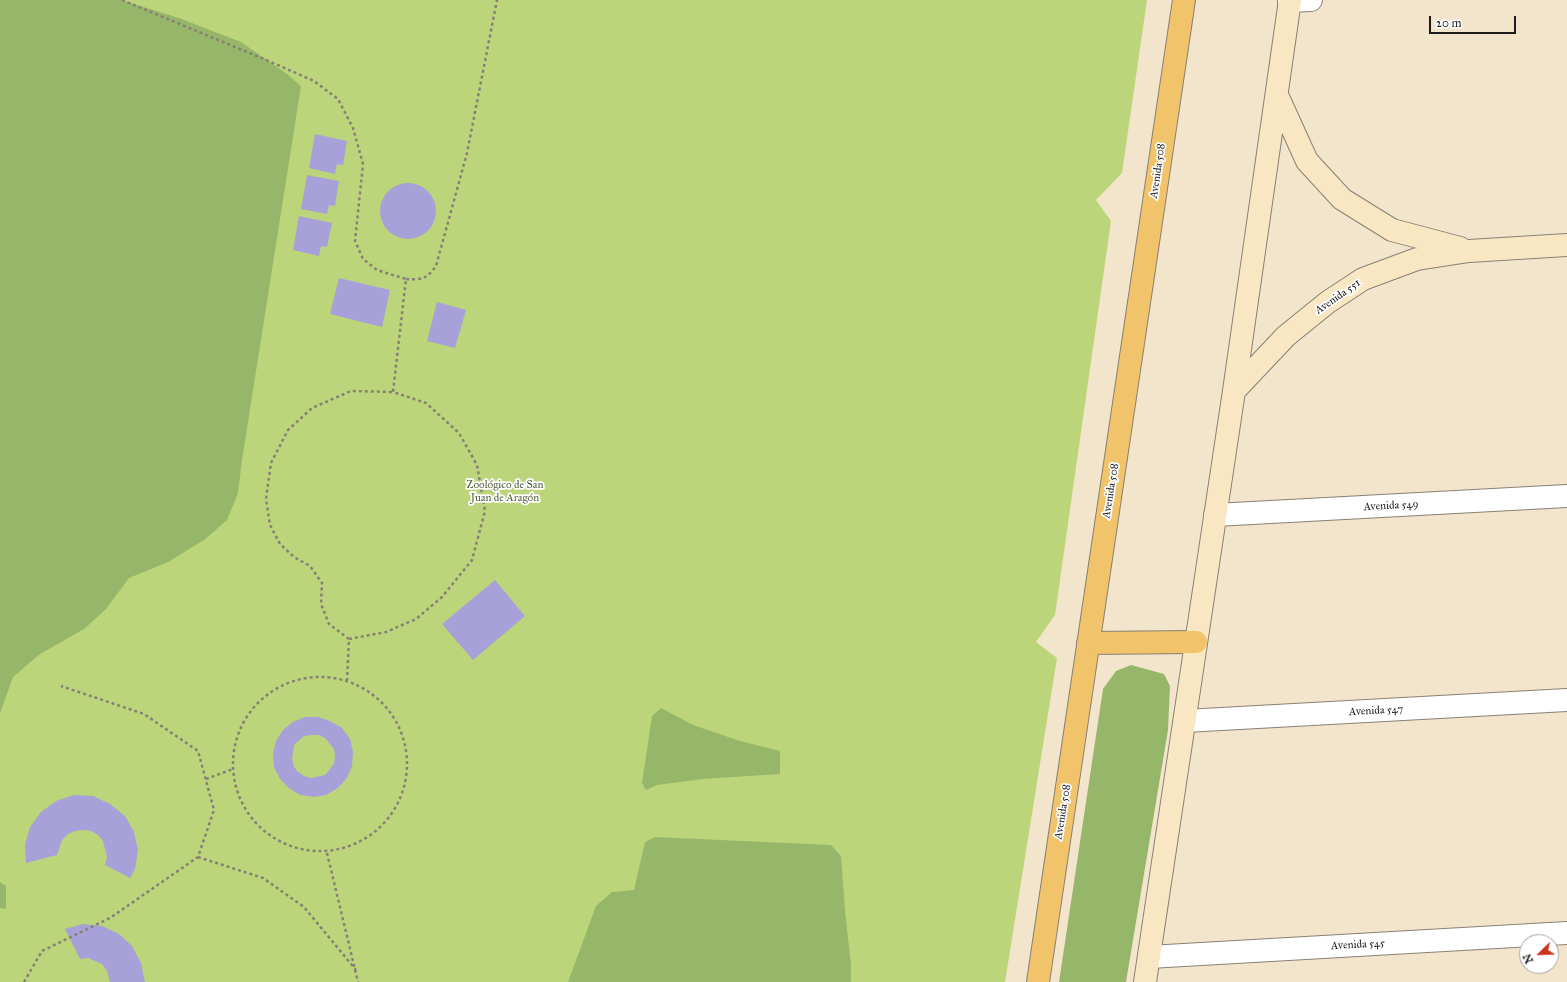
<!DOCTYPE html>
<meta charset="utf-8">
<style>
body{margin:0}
#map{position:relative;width:1567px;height:982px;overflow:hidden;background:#f3e5cc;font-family:"IM FELL Great Primer",serif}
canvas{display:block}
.north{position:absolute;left:1519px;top:934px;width:40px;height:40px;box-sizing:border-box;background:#fff;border:1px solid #a4a4a4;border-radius:50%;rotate:247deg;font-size:11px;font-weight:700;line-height:16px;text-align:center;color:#1c1c1c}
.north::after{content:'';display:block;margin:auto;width:14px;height:18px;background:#c8321e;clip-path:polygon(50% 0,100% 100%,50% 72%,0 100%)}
.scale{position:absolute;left:1429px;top:16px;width:87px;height:18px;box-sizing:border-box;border:2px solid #1c1c1c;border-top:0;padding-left:5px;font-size:12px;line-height:14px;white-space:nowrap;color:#1c1c1c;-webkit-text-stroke:3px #fff;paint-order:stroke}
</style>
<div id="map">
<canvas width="1567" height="982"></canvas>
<div class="north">N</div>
<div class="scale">20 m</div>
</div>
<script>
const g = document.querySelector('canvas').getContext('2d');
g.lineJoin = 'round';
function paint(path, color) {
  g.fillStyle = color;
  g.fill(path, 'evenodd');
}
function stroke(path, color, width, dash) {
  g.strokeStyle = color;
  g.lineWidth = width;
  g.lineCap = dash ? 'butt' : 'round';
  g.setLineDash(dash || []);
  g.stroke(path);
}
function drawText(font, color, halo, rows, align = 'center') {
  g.font = font + ' "IM FELL Great Primer",serif';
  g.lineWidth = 3.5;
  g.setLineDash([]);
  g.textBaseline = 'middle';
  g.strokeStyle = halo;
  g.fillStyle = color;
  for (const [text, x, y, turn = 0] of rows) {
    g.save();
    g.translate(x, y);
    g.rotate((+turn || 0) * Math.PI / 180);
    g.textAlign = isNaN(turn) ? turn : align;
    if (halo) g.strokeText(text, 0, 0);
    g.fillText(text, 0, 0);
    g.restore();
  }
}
paint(new Path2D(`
 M0,0H1147L1122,173L1096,200L1111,221L1055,615L1036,642L1057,658L1005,982H0Z`), '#bdd57a');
paint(new Path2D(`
 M0,0H121L179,18L241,42L287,74L301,86L242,460L238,493L227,520L204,540L168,562L129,578L106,609L84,629L40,654L13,677L0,713Z
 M1131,665L1164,674L1170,686L1168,730L1126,982H1059L1103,689L1116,671Z
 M661,708L693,725L740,741L780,751V774L703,779L657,785L646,790L642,783L652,716Z
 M655,837L831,845L841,856L845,910L851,965V982H568L596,906L612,892L634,890L645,842Z
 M0,882L6,886V909L0,908Z`), '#96b66a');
paint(new Path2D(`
 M315,134L347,141L343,165L337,164L335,174L309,168Z
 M307,175L339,181L335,206L329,205L327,214L301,209Z
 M380 211a28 28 0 1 1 56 0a28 28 0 1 1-56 0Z
 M299,216L332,223L327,247L321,246L319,256L293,250Z
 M339,278L390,290L382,327L330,314Z
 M437,302L466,310L455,348L427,341Z
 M495,580L525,616L473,660L442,624Z
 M305,717H318L330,721L342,728L350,739L353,752L352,766L347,778L338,788L326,795L314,797L300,795L289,788L280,779L274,767L273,754L276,741L283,730L293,722ZM312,735H319L325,738L334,749L335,756L334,764L325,775L311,778L304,776L298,772L294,767L292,759L294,745L304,736Z
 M74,795L93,796L110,804L125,816L134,832L138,850L135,869L130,878L105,865L107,857L103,841L98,835L91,831L83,830L75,831L68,834L62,840L57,855L26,863L25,845L30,827L41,812L56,801Z
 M83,924L102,926L119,934L132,946L141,963L145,982H110L107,971L102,964L88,958L80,959L65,929Z`), '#a8a0d9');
const street = new Path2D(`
 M1289,1L1311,0
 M1215,515L1567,496
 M1185,721L1567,700
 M1149,957L1567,933`);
const secondary = new Path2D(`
 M1277,95L1307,161L1342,199L1392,230L1460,248
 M1234,391L1286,336L1328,302L1363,279L1417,259L1469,251L1567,245
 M1145,982L1234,391L1290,0`);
const primary = new Path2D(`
 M1088,643L1196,642
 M1038,982L1184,0`);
stroke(street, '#888074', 24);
stroke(secondary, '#888074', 24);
stroke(primary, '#888074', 24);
stroke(new Path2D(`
 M122,0L264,59L314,81L338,99L353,128L363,164L355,241L363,259L377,270L406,279L393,392L426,403L459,433L477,465L485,511L472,560L442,597L416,619L386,632L349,639L347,680
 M406,279C423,280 426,279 436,266L467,153L497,0
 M349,639L329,624L321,604L322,583L310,566L294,557L280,544L270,525L266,499L271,463L288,430L312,408L351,391L393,392
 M233 764a87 87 0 1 1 174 0a87 87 0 1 1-174 0Z
 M206,779L233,769
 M327,853L358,982
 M198,857L263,878L304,907L356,970
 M24,982L42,951L110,918L198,857L214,810L198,751L144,714L61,686`), '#888074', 2.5, [3, 3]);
stroke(street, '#fff', 22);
stroke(secondary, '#f9e7c3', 22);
stroke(primary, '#f1c36a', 22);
drawText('11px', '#1c1c1c', '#fff', [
 ["Avenida 508",1158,171,-82],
 ["Avenida 551",1338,297,-35],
 ["Avenida 508",1111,491,-81],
 ["Avenida 549",1391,506,-3],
 ["Avenida 547",1376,711,-3],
 ["Avenida 508",1063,812,-81],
 ["Avenida 545",1358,945,-3]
]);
drawText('11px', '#545d3d', '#fff', [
 ["Zoológico de San",505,485],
 ["Juan de Aragón",505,498]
]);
</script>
